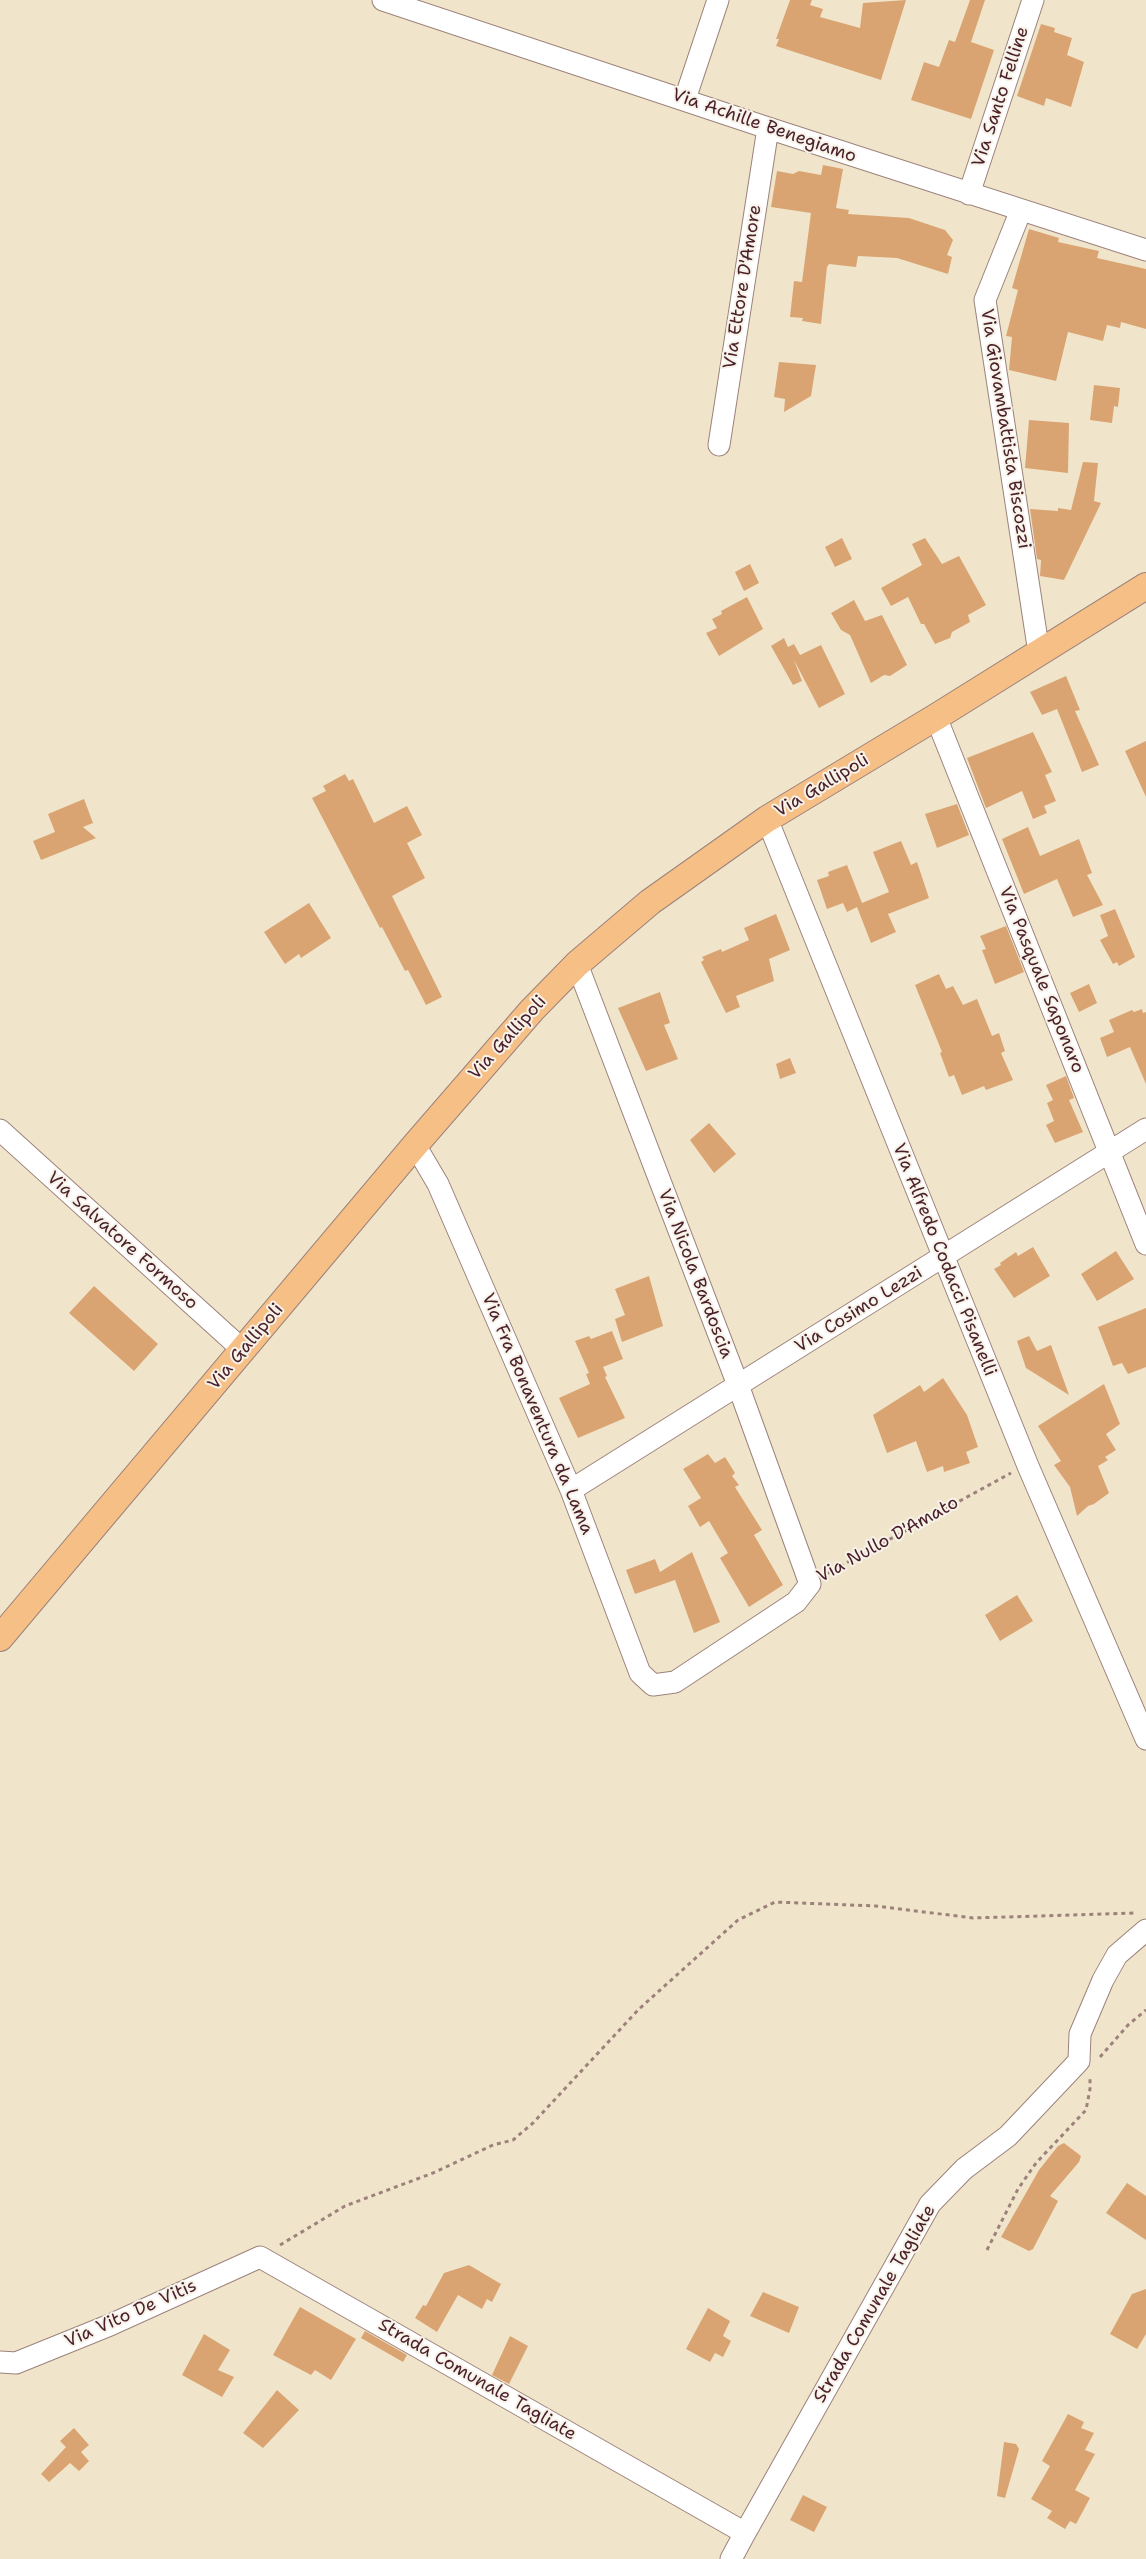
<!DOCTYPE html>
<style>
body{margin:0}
canvas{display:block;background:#f0e5cb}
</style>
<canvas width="1146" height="2559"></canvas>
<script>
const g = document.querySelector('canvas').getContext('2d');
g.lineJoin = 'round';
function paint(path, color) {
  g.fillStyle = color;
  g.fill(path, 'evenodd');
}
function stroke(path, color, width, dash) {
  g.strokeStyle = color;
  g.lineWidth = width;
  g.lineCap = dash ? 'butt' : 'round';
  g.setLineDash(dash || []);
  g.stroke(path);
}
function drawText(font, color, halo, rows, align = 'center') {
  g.font = font + ' "Shantell Sans",sans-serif';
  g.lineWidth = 4;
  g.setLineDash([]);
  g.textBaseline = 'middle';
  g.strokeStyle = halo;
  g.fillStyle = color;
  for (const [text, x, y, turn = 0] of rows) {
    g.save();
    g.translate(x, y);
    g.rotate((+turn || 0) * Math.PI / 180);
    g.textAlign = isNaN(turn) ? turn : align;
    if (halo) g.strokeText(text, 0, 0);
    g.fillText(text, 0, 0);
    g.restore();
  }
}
paint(new Path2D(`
 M790,0H812L810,5L823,9L820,17L860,28L863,3L906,0L881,80L776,46L779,39H776Z
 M970,0H985L971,42L994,50L971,119L911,100L924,62L939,67L949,40L955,42Z
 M1041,24L1055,28L1054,32L1072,38L1067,55L1084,62L1071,107L1046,98L1044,106L1017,96Z
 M823,165L843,169L836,208L849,210L848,214L909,218L945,230L953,240L947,255L952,257L948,274L897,258L858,256L856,267L829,264L827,267L821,324L802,321L803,318L790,317L794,281L802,282L811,213L771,207L777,171L793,174L799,171L821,175Z
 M1029,229L1059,238L1058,242L1099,251L1097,258L1146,269V329L1121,322L1120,328L1107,325L1103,341L1068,332L1056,381L1009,370L1012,337L1006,336L1018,290L1012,288Z
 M779,362L816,365L811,396L784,412L785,399L774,397Z
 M1094,385L1120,388L1118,407L1114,406L1112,423L1090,420Z
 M1029,420L1069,423L1068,473L1025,468Z
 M1083,462L1098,463L1094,501L1101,503L1064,580L1040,576L1041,560L1037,559L1030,509L1058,511V508L1071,510Z
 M842,538L852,559L835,567L825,547Z
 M925,538L942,564L959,556L986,605L968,615L970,622L952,632L950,638L935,644L924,624H921L908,597L891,606L881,588L922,565L912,544Z
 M750,564L759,583L744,591L735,572Z
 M747,597L763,629L719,656L706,633L717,628L712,619L722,614L721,611Z
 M854,600L865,621L882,615L907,665L890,676L884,675L871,683L850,635L841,630L831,613Z
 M784,638L788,647L794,644L800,655L821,645L845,694L819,708L794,660L802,681L793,685L771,646Z
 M1066,676L1080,710L1075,711L1099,765L1082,772L1057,709L1042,715L1030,692Z
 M1033,732L1052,772L1045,775L1056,801L1044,806L1047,813L1033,819L1022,791L986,808L967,758Z
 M1146,741V797L1125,751Z
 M345,774L349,781L353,779L374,823L407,806L422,835L407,843L425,878L392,896L442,997L426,1005L408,970L405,971L382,927L380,928L312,798L326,791L323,786Z
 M84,799L93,823L83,827L96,838L41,860L33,841L55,832L48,814Z
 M957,804L969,835L937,848L925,814Z
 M1028,827L1040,856L1079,839L1092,873L1087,875L1103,905L1073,917L1057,879L1024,894L1002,839Z
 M901,841L911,865L917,862L929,898L888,914L896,932L871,943L857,907L847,912L843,903L827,909L817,880L829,876L828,872L847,865L862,903L889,892L873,852Z
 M309,903L331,938L301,958L299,954L285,964L264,932Z
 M1115,909L1135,957L1119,966L1117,962L1113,964L1100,940L1108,936L1100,915Z
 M776,914L790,950L769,959L774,981L736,996L740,1007L726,1013L701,962L704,960L702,957L721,949L722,952L749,940L744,928Z
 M1006,926L1024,972L995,984L982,950L986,949L980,936Z
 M939,974L946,989L953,986L963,1005L977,999L992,1036L999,1033L1005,1051L1001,1053L1013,1080L986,1090L984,1086L962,1095L954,1075L949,1077L940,1053L942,1052L915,985Z
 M1089,984L1097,1003L1079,1012L1070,993Z
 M660,992L670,1023L664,1025L678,1059L646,1071L618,1008Z
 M1142,1009L1143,1013L1146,1012V1084L1130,1047L1107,1057L1100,1038L1114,1032L1109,1020L1132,1010L1134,1012Z
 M790,1058L796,1073L780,1079L776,1064Z
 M1066,1076L1074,1098L1069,1100L1083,1132L1055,1143L1046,1125L1054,1121L1047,1103L1053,1100L1046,1085Z
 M709,1123L736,1154L714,1173L690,1140Z
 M1033,1247L1050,1276L1014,1298L994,1269L1001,1265L1000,1263L1016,1252L1018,1256Z
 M1116,1251L1134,1279L1097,1301L1081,1274Z
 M649,1276L663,1326L622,1342L615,1319L625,1315L615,1289Z
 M94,1286L158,1344L134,1371L69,1313Z
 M1146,1308V1367L1128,1374L1122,1363L1113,1366L1098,1327Z
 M612,1331L623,1359L603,1367L607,1376L605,1377L625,1418L578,1438L559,1398L590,1384L586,1374L589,1373L575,1341L589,1336L591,1339Z
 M1029,1336L1037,1351L1051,1345L1069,1395L1026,1368L1017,1341Z
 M943,1378L967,1415L978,1447L966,1452L970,1463L944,1472L943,1466L927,1472L916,1441L887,1453L873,1415L920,1385L924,1392Z
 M1104,1384L1120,1424L1106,1434L1116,1450L1105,1457L1108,1460L1098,1466L1109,1493L1094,1504L1088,1506L1077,1516L1070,1487L1054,1465L1061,1461L1038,1426Z
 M708,1454L715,1463L725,1457L735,1473L732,1476L739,1485L735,1487L762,1530L754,1535L783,1585L749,1607L720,1558L728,1553L709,1521L700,1527L688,1506L701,1498L683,1469Z
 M692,1552L720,1622L694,1633L675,1580L635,1594L626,1570L655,1559L660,1572Z
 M1017,1595L1033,1621L1000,1641L985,1615Z
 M1064,2143L1081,2156L1079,2162L1050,2196L1058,2201L1033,2249L1029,2251L1001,2237L1039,2170L1058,2146Z
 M1127,2183L1146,2196V2240L1106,2213Z
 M469,2265L501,2284L492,2302L487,2299L482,2309L458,2295L437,2332L415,2318L423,2305L426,2306L444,2273Z
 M1146,2289V2334L1137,2349L1110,2334L1132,2294Z
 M763,2292L799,2307L789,2333L750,2316Z
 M300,2307L356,2339L331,2380L315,2370L311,2375L273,2355Z
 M708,2308L730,2321L723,2336L731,2341L723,2357L715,2353L710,2362L686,2349Z
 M365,2331L407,2355L403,2362L361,2338Z
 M204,2334L230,2350L218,2370L234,2377L222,2397L182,2375Z
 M510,2336L528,2346L509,2384L492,2375Z
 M277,2390L299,2410L263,2448L243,2433Z
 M1068,2414L1084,2422L1081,2428L1094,2433L1085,2450L1095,2454L1075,2490L1090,2498L1076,2524L1070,2521L1065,2529L1047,2518L1052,2511L1031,2499L1050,2466L1042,2461Z
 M74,2428L89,2445L81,2452L89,2461L79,2471L70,2463L49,2482L41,2474L66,2447L60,2441Z
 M1004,2442L1016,2444L1019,2449L1005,2498L997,2496Z
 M803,2495L827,2507L814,2532L790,2520Z`), '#daa472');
const minor = new Path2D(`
 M383,0L768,128L1146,250
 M685,99L718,0
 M969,194L1033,0
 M1021,210L985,300L1039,653
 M719,445L768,128
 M936,717L1146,1244
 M767,819L1028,1466L1146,1739
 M0,1130L244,1351
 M415,1145L438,1184L571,1490L640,1673L653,1685L675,1682L796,1602L810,1584L738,1385L577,964
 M571,1490L1146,1129
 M0,2362L16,2363L110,2325L260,2257L745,2533L731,2559
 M745,2533L930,2204L964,2169L1008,2136L1079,2061L1080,2034L1103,1980L1117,1955L1146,1930`);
const major = new Path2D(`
 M0,1638L415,1145L532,1010L577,964L650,902L767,819L936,717L1146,586`);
stroke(minor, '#9d827b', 23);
stroke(major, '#9d827b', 28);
stroke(new Path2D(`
 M826,1574L1011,1473
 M1100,2057L1128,2025L1146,2010
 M280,2245L345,2206L433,2173L493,2145L513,2140L533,2123L639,2009L738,1920L775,1902L876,1906L973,1918L1135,1913
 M987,2250L1018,2189L1036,2163L1086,2110L1090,2089V2077`), '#9d827b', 3, [4, 4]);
stroke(minor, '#fff', 21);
stroke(major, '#f5bf86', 26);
drawText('18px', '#4a1f2b', '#f7f3e8', [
 ["Via Santo Felline",1001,97,-72],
 ["Via Achille Benegiamo",764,126,19],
 ["Via Ettore D'Amore",743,287,-81],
 ["Via Giovambattista Biscozzi",1005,429,81],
 ["Via Gallipoli",822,786,-31],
 ["Via Pasquale Saponaro",1041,980,68],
 ["Via Gallipoli",508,1038,-48],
 ["Via Salvatore Formoso",122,1241,42],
 ["Via Alfredo Codacci Pisanelli",944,1260,68],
 ["Via Nicola Bardoscia",695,1274,69],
 ["Via Cosimo Lezzi",859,1310,-32],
 ["Via Gallipoli",246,1347,-50],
 ["Via Fra Bonaventura da Lama",537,1414,67],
 ["Via Nullo D'Amato",888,1540,-29],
 ["Strada Comunale Tagliate",875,2304,-60],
 ["Via Vito De Vitis",131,2314,-24],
 ["Strada Comunale Tagliate",477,2380,30]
]);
</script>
